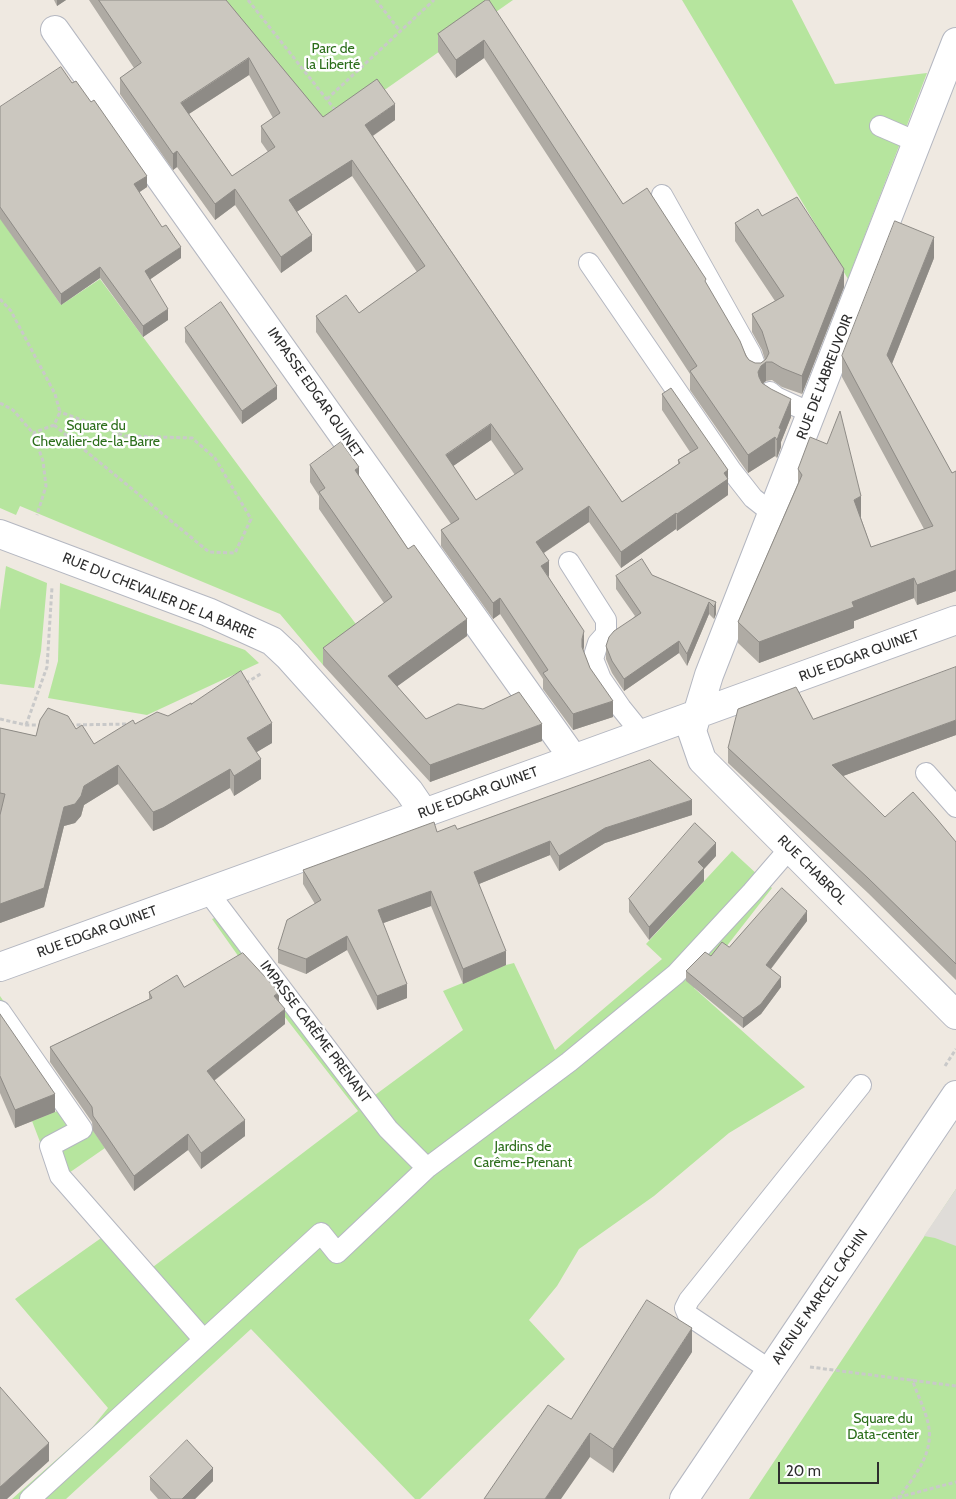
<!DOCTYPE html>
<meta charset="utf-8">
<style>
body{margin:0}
#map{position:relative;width:956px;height:1499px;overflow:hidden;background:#efe9e1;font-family:Cabin,sans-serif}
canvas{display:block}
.scale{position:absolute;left:778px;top:1462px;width:101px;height:22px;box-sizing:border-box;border:2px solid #2e2e2e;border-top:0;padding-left:6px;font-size:15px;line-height:18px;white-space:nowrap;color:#2e2e2e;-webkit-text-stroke:4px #fff;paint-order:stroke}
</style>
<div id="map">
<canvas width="956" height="1499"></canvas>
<div class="scale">20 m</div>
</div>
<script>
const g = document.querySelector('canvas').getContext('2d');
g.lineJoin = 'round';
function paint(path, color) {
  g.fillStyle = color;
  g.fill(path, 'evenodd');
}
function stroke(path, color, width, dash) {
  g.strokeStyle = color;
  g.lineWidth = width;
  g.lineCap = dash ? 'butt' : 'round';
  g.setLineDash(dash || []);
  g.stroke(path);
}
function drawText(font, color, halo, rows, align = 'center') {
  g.font = font + ' Cabin,sans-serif';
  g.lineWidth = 5;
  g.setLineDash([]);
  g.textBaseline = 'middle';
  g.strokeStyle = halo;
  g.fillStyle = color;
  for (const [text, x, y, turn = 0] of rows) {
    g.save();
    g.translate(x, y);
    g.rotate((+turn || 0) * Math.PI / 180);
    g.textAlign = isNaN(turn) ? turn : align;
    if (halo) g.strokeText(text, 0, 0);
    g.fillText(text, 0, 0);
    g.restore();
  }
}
paint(new Path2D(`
 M212,0H513L323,133Z
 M682,0H792L835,84L927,73L848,279Z
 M0,218L61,305L100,279L364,635L323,665L280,614L20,506L16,515L0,508Z
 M6,566L47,583L41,651L34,688L0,684V610Z
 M60,583L245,650L259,663L147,715L48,698L58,661Z
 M732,851L772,888L694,988L805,1087L729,1133L654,1196L579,1249L557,1286L529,1320L565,1359L420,1499H415L251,1329L66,1499H12L91,1429L108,1408L15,1299L104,1236L55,1181L32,1121L60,1110L0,1027V996L105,1148L66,1175L149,1270L358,1111L246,967L212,919L225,913L371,1098L463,1030L443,991L506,965L514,963L555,1050L662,959L646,944Z
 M956,1189V1499H749Z`), '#b6e59e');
paint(new Path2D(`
 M956,1189V1246L935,1238L924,1236Z`), '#dfdcd8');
const service = new Path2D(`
 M880,126L917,142
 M662,195L751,354L757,370
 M589,263L731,470L753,498L772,513
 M770,392L776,397L811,413
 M569,562L606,620V634L598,643L593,659L601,679L621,708L642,734
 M926,773L956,807
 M208,892L388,1129L427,1168
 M0,1011L82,1129L50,1146L60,1176L204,1340
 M770,1370L688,1315L685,1308L689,1300L861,1085
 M30,1499L321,1233L337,1253L427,1168L569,1062L676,974L752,892L790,848`);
const minor = new Path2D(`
 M55,30L573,758
 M956,42L709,675L692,731L702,760L956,1015
 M0,534L208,612L272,641L288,656L409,791L424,813
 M0,967L956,620`);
const tertiary = new Path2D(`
 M684,1499L956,1095`);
stroke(service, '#b4b7c1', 22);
stroke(minor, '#b4b7c1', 30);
stroke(tertiary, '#b4b7c1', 30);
stroke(new Path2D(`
 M248,0L336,111
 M376,0L400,31
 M327,99L434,0
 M0,299L11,311L55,394L60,412L54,425L33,433
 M0,403L13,410L33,433L43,461L46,486L37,515
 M54,425L209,552L235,553L251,519L215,458L192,438L125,436L60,412
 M246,683L262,673
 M0,719L26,725H41
 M26,725L47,667L52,587
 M70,725L129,724
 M945,1066L956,1049
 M810,1367L956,1386
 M892,1499L956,1482
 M900,1499L899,1497C915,1476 935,1452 928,1423C925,1409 917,1394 912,1379`), '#c9c9c9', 3, [4, 2.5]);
stroke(service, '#fff', 20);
stroke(minor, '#fff', 28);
stroke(tertiary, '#fff', 28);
paint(new Path2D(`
 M54,0H66L57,6Z
 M89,0H226L323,117L395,120L373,136L622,502L678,464V460L690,452L662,410V394L728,470V495L677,531L676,529L621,568L589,522L544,553L549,577L584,647L583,650L590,668L613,717L573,730L543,689V679L500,614L493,619L441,546V530L451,524L316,332V316L359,313L417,272L352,176L296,212L312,251L281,273L235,205L215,220L177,167L173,170L120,94V78L134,68ZM249,75L273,118L261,126V142L268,152L232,176L189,114ZM491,440L515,475L476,500L453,466Z
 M486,0L623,204L706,283L749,360L755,363H761L765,360L762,350L752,332V314L775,301L735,241V223L762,216L844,287L802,394L782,387L772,380L766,381L763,383L791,417L781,442V447L777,458L775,456L748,473L690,390V374L484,58L456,78L438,52V34Z
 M72,83L147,187L139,192L181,258L150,279L168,320L143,337L100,278L61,305L0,219V107Z
 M934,258L892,364L952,473L956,471V591L917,605L914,598L854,621V628L759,663L738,643V622L798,483V469L861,517V518L871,547L924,529L842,377V356Z
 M185,328L277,399L242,424L185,342Z
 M310,465L359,476L467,636L397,686L426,719L542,741L430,782L323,665V648L384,603L319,509V496L310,482Z
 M652,575L716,602V614L714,619L709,614L687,666L679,653L624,691L612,673L606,659V646L635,616L616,589V576Z
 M191,704L272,743L256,752L261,779L234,796L230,788L163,827L153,831L118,784L84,805L81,816L75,823L64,826L44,907L0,923V815L1,812H0V728L36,736L76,729L94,744L135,724L168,716Z
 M813,719L956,735L843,776L885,817L956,842V980L868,893L728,763V748Z
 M692,815L605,843L559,871L550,855L479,884L506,965L463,984L431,906L383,923L407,998L377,1010L347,950L306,974L278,963V949L315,904L303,884V870L437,832L457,829Z
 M716,856L704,869V881L649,940L629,912V899Z
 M807,921L771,969L781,987L761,1014L743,1028L686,981V971L729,947Z
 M184,987L279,1001L285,1024L214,1081L245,1136L201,1169L188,1150L134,1191L93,1131L92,1122L50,1062V1047L149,999V992Z
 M0,1014L55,1112L15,1128L0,1093Z
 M692,1352L613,1473L590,1457L571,1419Z
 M150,1477L213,1481L195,1499H158L150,1490Z`), '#afaba4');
paint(new Path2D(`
 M57,0H66L57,6Z
 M484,40V58L456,78V60Z
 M249,58V75L181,119V103Z
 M395,104V120L365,141V125Z
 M177,151V167L173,170V154Z
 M352,160V176L289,217V200Z
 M147,176V187L134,196V184Z
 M235,189V205L215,220V204Z
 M312,235V251L281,273V257Z
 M934,237V258L887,376V355Z
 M181,247V258L145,283V271Z
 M100,267V278L61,305V294Z
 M844,269V287L802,394V376Z
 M168,309V320L143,337V326Z
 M766,362V381L761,385L758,390V372L761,366Z
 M277,386V399L242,424V411Z
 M791,399V417L781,442V447L777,458V440L779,428Z
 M491,424V440L446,471V455Z
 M775,437V456L748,473V455Z
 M359,467V484L355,470Z
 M728,470V495L677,531V514L724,473Z
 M861,496V517L854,520V500Z
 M589,506V522L536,558V542Z
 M676,513V529L621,568V552Z
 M549,561V577L541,566Z
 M956,570V591L917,605V585Z
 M914,578V598L854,621V628L759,663V642L852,602Z
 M500,598V614L493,619V603Z
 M709,602V614L687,666V654Z
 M716,602V614L714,619V607Z
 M467,619V636L388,693V676Z
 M584,631V647L582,655V639Z
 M679,641V653L624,691V679Z
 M613,701V717L573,730V714Z
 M956,720V735L832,780V765Z
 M272,723V743L247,758V738Z
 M542,724V741L430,782V765Z
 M261,759V779L234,796V776Z
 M118,765V784L84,805L81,816L75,823L64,826L44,907L0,923V904L64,807L84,786Z
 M230,769V788L163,827L153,831V812Z
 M692,800V815L605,843L559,871V856L605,828Z
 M550,841V855L474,886V872Z
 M716,843V856L704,869V881L649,940V927L698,862Z
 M431,891V906L378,925V910Z
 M807,911V921L766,975V965Z
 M347,936V950L306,974V959Z
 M506,951V965L463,984V969Z
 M781,977V987L761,1014L743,1028V1018Z
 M407,984V998L377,1010V996Z
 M279,992V1008L274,996Z
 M285,1009V1024L207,1086V1071Z
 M55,1094V1112L15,1128V1110Z
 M245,1120V1136L201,1169V1153Z
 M188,1134V1150L134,1191V1176Z
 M692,1328V1352L613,1473V1449Z
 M590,1433V1457L561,1499H545Z
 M49,1443V1461L7,1499H0V1487Z
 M213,1468V1481L195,1499H182Z`), '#8e8b86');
const building = new Path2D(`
 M99,0H226L323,117L377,79L395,104L365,125L622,502L680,463L678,460L698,448L662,394L671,388L728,470L724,473L728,479L677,514L676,513L621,552L589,506L536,542L549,561L541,566L584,631L582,639V647L590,668L613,701L573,714L543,673L548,670L500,598L493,603L441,530L459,519L316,316L346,295L359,313L425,266L352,160L289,200L312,235L281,257L235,189L215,204L177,151L173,154L120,78L141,63ZM249,58L280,113L261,126L275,147L232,176L181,103ZM491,424L523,469L476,500L446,455Z
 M486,0H489L623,204L647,188L702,273L706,279L705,281L740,341L746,356L749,360L755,363H761L766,359L769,353L762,331L752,314L784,296L735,223L758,209L762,216L797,197L844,269L802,376L782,368L772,362H766L761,366L758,372L759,377L762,383L771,389L791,399L779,428L781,429L777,440L775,437L748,455L690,371L697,366L484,40L456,60L438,34Z
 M61,67L72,83L76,81L91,102L94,100L147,176L134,184L162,227L166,225L181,247L145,271L168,309L143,326L100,267L61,294L0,207V107Z
 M895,221L934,237L887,355L952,473L956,471V570L917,585L914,578L852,602L854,607L759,642L738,622L802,475L798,469L810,437L827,444L840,411L861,496L854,500L871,547L933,526L842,356Z
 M221,302L277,386L242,411L185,328Z
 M341,442L359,467L355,470L408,549L414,545L467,619L388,676L426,719L458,704L483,709L519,692L542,724L430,765L323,648L392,597L319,492L325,488L310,465Z
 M642,559L652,575L716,602L714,607L709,602L687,654L679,641L624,679L612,661L606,646L609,637L614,631L641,613L616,576Z
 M956,667V720L832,765L885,817L913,792L936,818L956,842V964L868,878L728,748L738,709L796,687L813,719Z
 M241,671L272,723L247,738L261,759L234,776L230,769L163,808L153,812L118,765L84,786L81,796L75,804L64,807L44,888L0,904V815L5,794L0,793V728L36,736L40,720L48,708L68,716L76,729L82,725L94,744L133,720L135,724L157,712L168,716L191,703V704Z
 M650,760L692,800L605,828L559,856L550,841L474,872L506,951L463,969L431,891L378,910L407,984L377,996L347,936L306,959L278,949L287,920L321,900L303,870L434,822L437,832L455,825L457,829Z
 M695,823L716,843L698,862L704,868L649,927L629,899Z
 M782,888L807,911L766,965L781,977L761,1004L743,1018L686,971L705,952L711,956L722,942L729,947Z
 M243,953L279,992L274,996L285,1009L207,1071L245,1120L201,1153L188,1134L134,1176L93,1116L92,1107L50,1047L152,998L149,992L177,975L184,987Z
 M0,1014L55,1094L15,1110L0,1076Z
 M647,1300L692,1328L613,1449L590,1433L545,1499H484L548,1405L571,1419Z
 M0,1387L49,1443L0,1487Z
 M187,1440L213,1468L182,1499H171L150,1477Z`);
paint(building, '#cbc7bf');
stroke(building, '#8e8b86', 1);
drawText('14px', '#2c6e1b', '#fff', [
 ["Parc de",333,49],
 ["la Liberté",333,65],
 ["Square du",96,426],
 ["Chevalier-de-la-Barre",96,442],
 ["Jardins de",523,1147],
 ["Carême-Prenant",523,1163],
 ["Square du",883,1419],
 ["Data-center",883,1435]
]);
drawText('14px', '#2e2e2e', '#fff', [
 ["RUE DE L'ABREUVOIR",825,377,-69],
 ["IMPASSE EDGAR QUINET",315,393,55],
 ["RUE DU CHEVALIER DE LA BARRE",159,596,22],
 ["RUE EDGAR QUINET",859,656,-20],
 ["RUE EDGAR QUINET",478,793,-20],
 ["RUE CHABROL",812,870,45],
 ["RUE EDGAR QUINET",97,932,-20],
 ["IMPASSE CARÊME PRENANT",315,1032,53],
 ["AVENUE MARCEL CACHIN",820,1297,-56]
]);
</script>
